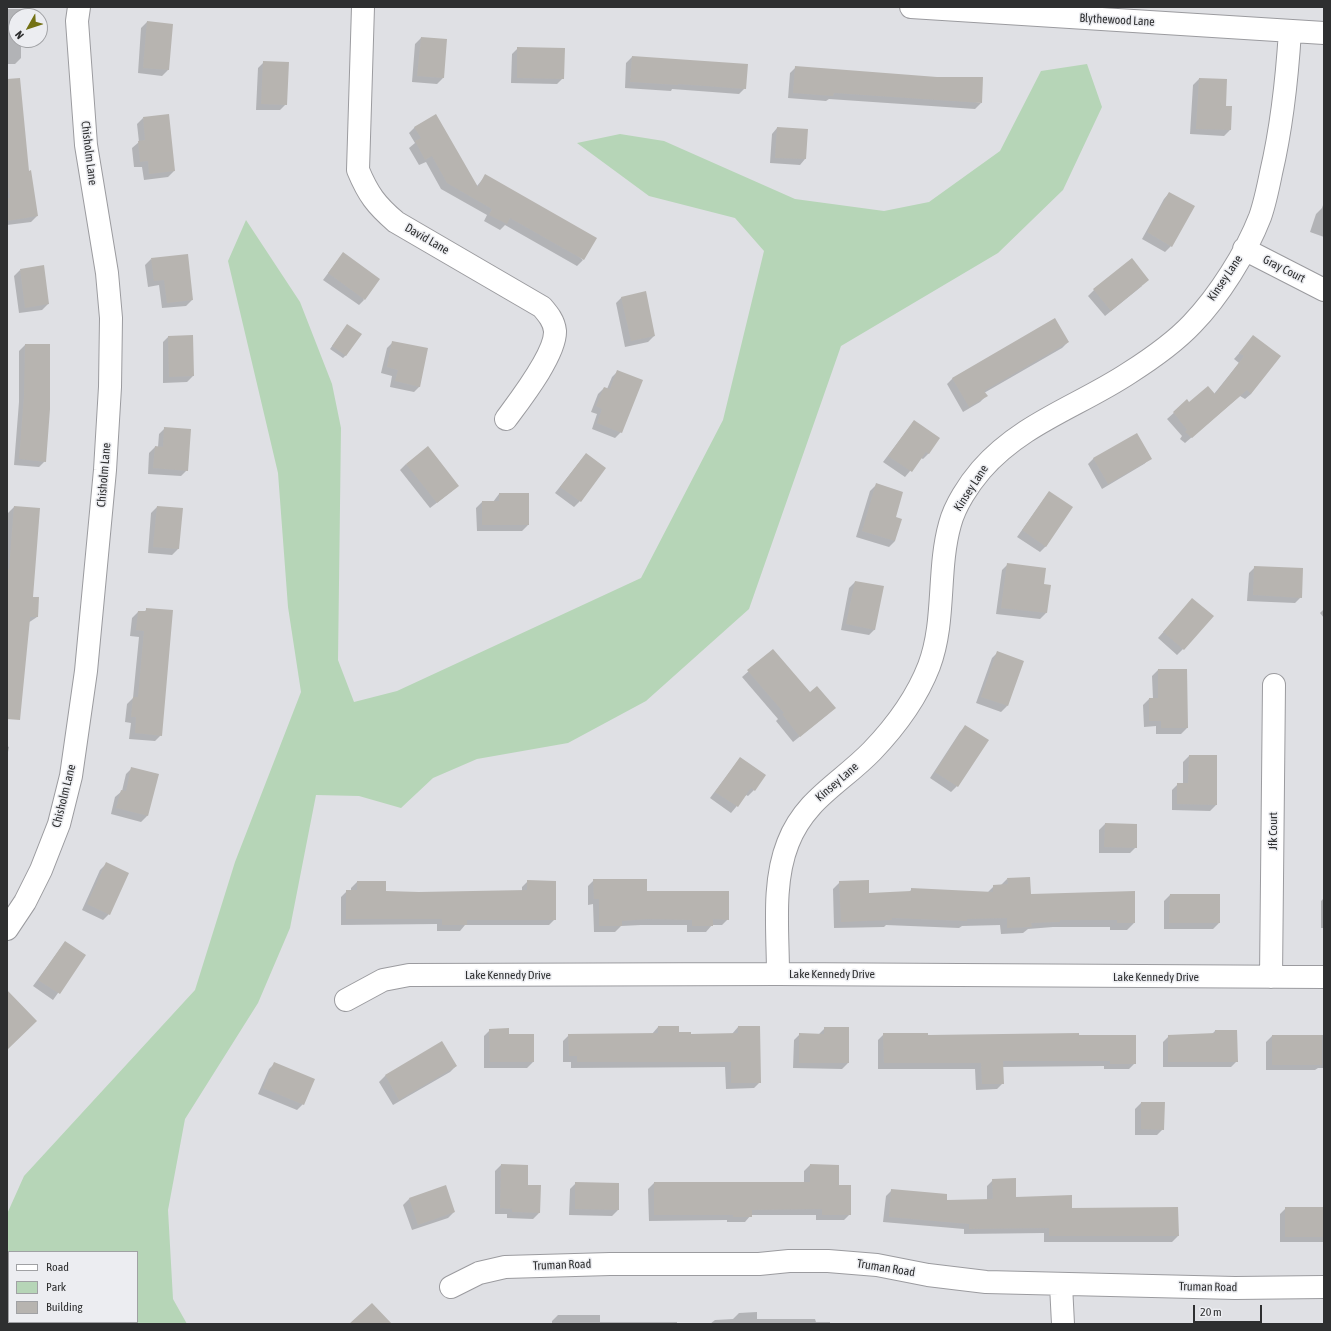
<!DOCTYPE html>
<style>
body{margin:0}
#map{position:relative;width:1331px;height:1331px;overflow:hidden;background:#dfe0e4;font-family:"Asap Condensed",sans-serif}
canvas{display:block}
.frame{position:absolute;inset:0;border:8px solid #2e2f30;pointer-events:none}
.legend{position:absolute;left:8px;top:1251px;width:130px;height:72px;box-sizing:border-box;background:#ecedf1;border:1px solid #a0a1a4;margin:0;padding:5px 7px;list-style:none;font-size:12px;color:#2e2f30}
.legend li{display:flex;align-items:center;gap:8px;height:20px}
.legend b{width:20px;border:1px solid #a0a1a4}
.north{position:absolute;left:8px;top:8px;width:40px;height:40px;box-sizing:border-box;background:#ecedf1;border:1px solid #a0a1a4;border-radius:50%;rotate:231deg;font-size:11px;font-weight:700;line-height:16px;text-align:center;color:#2e2f30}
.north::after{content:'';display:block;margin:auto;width:14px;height:18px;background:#737114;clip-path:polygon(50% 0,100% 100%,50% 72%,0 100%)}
.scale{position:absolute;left:1193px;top:1305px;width:69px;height:18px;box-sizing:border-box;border:2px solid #2e2f30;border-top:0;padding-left:5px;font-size:12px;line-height:14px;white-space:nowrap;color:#2e2f30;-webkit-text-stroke:3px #ecedf1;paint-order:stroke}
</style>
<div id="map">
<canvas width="1331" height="1331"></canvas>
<div class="frame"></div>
<ul class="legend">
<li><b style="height:5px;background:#fff"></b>Road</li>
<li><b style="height:11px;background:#b6d5b7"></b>Park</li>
<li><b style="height:11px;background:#b7b4b0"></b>Building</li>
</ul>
<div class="north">N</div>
<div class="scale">20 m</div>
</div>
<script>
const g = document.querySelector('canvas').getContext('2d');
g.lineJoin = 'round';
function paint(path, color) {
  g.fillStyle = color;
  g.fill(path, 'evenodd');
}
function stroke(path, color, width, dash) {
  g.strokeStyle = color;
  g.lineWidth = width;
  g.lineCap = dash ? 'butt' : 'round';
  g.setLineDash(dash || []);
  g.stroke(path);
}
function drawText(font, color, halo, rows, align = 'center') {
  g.font = font + ' "Asap Condensed",sans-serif';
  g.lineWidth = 3;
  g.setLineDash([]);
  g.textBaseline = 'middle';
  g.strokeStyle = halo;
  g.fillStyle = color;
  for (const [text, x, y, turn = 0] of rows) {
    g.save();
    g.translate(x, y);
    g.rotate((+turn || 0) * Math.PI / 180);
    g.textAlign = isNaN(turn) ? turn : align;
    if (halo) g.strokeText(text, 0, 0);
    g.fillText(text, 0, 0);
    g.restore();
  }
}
paint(new Path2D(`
 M1087,64L1102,107L1063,190L998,253L841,346L749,609L646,701L568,743L477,759L433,778L401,808L359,796L316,795L290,928L258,1003L185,1119L168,1210L173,1299L187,1324H7V1214L24,1176L195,990L235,862L301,692L288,607L278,473L228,261L246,220L300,302L332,384L341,428L338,660L354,702L397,691L641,578L723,420L764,251L735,218L649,196L577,143L620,134L664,141L795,199L884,211L929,202L1000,151L1041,71ZM9,1252H137V1322H9Z`), '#b6d5b7');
paint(new Path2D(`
 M7,9H21V16H16V40H21V58L15,64H7Z
 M147,22L168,70L162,76L138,73L141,28Z
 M421,38L443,78L437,84L412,82L415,44Z
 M518,48L563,78L557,84L511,83L512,54Z
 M632,57L745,88L739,94L672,89L671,91L625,88L626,63Z
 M264,62L286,104L280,110H256L258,68Z
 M796,67L981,103L975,109L829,99L826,101L788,98L790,73Z
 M1199,79L1225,107L1230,130L1224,136L1190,134L1193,85Z
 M7,100L37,216L31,222L7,225Z
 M143,118L174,171L168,177L144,180L142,167H134L132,148L139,142L137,124Z
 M415,127L477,186L486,175L583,260L577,266L505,225L500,230L484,221L487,215L441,189L426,162L419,165L409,148L415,143L409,133Z
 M777,128L807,130L805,159L800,165L770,163L772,134Z
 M1169,193L1171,246L1165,252L1142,239L1164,199Z
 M1324,202V237L1310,232L1316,214L1322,208Z
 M343,253L364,300L359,305L323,280Z
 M151,259L192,300L186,306L162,308L159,285L148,287L145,265Z
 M20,270L48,304L42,310L19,313L14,276Z
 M1142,286L1105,316L1088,296L1094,290Z
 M622,297L654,336L648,342L625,347L616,303Z
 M345,328L346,355L343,358L330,349Z
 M169,336L193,376L187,382L163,383V342Z
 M1253,337L1251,394L1245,399L1240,396L1185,443L1180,439L1182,436L1167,419L1187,401L1189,403L1214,394L1239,363L1234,359Z
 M393,342L420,386L414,392L390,387L392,376L381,373L387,348Z
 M1068,342L1062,348L984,393L986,396L980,402L963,412L947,384L953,378Z
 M25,345L45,461L39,467L14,465L19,402V351Z
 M618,371L621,432L615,438L592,429L597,414L591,412L598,394L604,388L607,389L612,377Z
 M914,421L929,453L923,459L921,458L905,477L883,462Z
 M165,428L187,470L181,476L148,474L149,453L155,447H158L159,434Z
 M586,454L580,501L574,507L555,493Z
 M1094,458L1150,459L1144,464L1102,489L1088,464Z
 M406,464L452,491L430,508L400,470Z
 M876,485L895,517V541L889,547L856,537L870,491Z
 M1049,492L1046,546L1040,552L1017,537Z
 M499,494L528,525L522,531H477L476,508L482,502H493Z
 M14,507L32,598H38L37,617L28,623L7,702V528L8,513Z
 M157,507L182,509L178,549L172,555L148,553L151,513Z
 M1008,564L1043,585L1046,613L1040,619L996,614L1002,570Z
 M1255,567L1301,597L1295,603L1247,601L1249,573Z
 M855,582L875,629L869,635L841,630L849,588Z
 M1187,605L1183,649L1177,655L1158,638Z
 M147,609L161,735L155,741L129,739L131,723L125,722L127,704L133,698L139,637L130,636L132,618L138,612H144Z
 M1324,609V618L1320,613Z
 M773,650L828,714L793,742L776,721L778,719L742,677Z
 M998,652L1007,706L1001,712L976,703L992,658Z
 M1158,670L1187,728L1181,734H1156V726L1144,727L1143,705L1149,699H1153L1152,676Z
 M966,726L957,786L951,792L930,778L960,732Z
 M7,746L9,747L7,757Z
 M1189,756L1216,805L1210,811L1172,810V790L1178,784H1183V762Z
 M740,758L764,776L754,790L748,796L746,795L731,813L710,798Z
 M132,768L157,774L147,816L141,822L111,814L115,797L122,791L126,774Z
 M1105,824L1136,847L1130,853H1099V830Z
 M106,864L109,914L103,920L82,910L100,870Z
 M1007,879L1030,895L1134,923L1127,930H1110V927H1053L1028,929L1023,933L1001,934L1000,925L962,926L959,928L886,925L884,927L834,928L833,889L840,882L868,894L909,892L912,889L987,893L994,886H1000Z
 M594,880L646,892L728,919L722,925H712L706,932H687V925H641L621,926L615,932H594L593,904L588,905V886Z
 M528,881L555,919L549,925H465L460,931H437V924L341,925V897L347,891H351V888L357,882L385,892L419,893L522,891V887Z
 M1170,895H1219V923L1213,929H1164V901Z
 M1324,898V928H1321V901Z
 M65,942L85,955L53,1000L33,986Z
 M658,1027L690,1035L732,1034L738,1027L760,1082L754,1088L726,1089L725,1067L571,1068V1062H563V1041L569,1035L652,1034Z
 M825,1028L848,1063L842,1069L793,1068L794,1040L800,1034H819Z
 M490,1030L508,1035L533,1062L527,1068H484V1036Z
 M1215,1031L1237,1061L1231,1067H1163V1042L1169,1036L1212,1034Z
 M884,1034L927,1036H1078L1135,1063L1129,1069H1104V1066L1002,1067L1003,1083L997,1089L976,1090L975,1069H878V1040Z
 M1324,1035V1068H1318L1315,1070H1266V1042L1272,1036Z
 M442,1043L456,1066L450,1072L393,1105L379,1082L385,1076Z
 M275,1063L303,1104L297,1110L258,1094L269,1069Z
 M1141,1103L1163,1129L1157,1135H1135V1109Z
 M501,1165L527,1186L539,1213L533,1219L507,1218V1214H495V1171Z
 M810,1165L838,1186L850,1214L844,1220H816V1215H751L745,1222H727V1220L649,1221L648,1189L654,1183H804V1171Z
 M993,1180L1015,1198L1071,1209L1178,1236L1172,1242H1044V1233L964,1234V1229L883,1222L886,1196L892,1190L946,1201L987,1200V1186Z
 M576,1183L618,1210L612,1216L569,1215L570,1189Z
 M409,1199L454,1212L448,1218L412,1230L403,1205Z
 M1286,1208H1324V1242H1280V1214Z
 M757,1312V1319H815L816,1322H830V1324H710L715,1320L733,1319L739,1313Z
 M558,1315H600V1322H677V1324H552V1321Z`), '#0003');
paint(new Path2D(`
 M147,21L173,24L169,70L143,68Z
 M421,37L447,39L444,78L417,76Z
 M517,47L565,48L564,79L517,78Z
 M632,56L748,64L746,89L678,84V85L630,82Z
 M263,61L289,62L287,105L261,104Z
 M795,66L937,77H983L982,103L834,93L833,96L793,93Z
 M20,78L29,171L31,170L38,216L7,221V198H10L7,181V79Z
 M1199,78L1227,79L1226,106H1232L1231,130L1196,129Z
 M169,114L175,171L149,174L148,161L140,162L138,141L145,140L143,117Z
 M436,114L478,187L485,174L597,238L584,260L510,218L507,224L489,215L492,209L447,183L432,156L425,160L415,141L421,138L414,127Z
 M777,127L808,129L806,159L775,158Z
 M1169,192L1195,206L1172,247L1147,232Z
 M343,252L380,279L365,300L328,273Z
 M188,254L193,300L167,303L164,280L154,281L151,258Z
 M1132,258L1149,280L1111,311L1093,289Z
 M44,265L49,304L25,308L20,269Z
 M646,291L655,336L631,341L621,297Z
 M1055,318L1069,342L984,391L988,396L969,407L952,378Z
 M347,324L362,334L346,356L332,346Z
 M193,335L194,376L169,377L168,336Z
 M1253,335L1281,356L1251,394L1247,390L1192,438L1185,432L1187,430L1173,412L1187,399L1189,402L1208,386L1215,394L1244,356L1239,353Z
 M392,341L428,348L420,387L395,381L398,370L387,367Z
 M25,344H50V409L46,462L19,459L24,396Z
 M617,370L643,380L622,433L597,423L602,409L596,406L604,387L610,389Z
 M914,420L940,438L929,454L926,452L912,472L888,456Z
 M164,427L191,429L188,471L153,468L155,446L163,447Z
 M1137,433L1152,459L1108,484L1093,458Z
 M428,446L459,486L437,503L406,464Z
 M586,453L606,468L581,502L560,487Z
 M876,483L903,492L896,517L902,519L895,541L862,531Z
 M1049,491L1073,507L1046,547L1022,530Z
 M499,493H529V525H482V501H499Z
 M14,506L40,508L33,597H39L38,617H30V619L20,720L7,719V569H9Z
 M157,506L183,508L179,549L153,547Z
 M1007,563L1046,568L1044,584L1051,585L1047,613L1001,608Z
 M1254,566L1303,568L1302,598L1253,595Z
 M855,581L884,586L875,630L846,624Z
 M1192,598L1214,616L1184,650L1163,632Z
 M146,608L173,610L162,736L135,733L136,717H131L133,697H138L144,631L136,630L138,611H146Z
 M773,649L810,692L817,686L836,708L800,737L782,714L784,713L747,670Z
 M997,651L1024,661L1008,706L981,697Z
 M1158,669H1187L1188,728H1161V721H1149V698H1158Z
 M965,725L989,740L958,787L935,772Z
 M1189,755H1217V805L1177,804V783H1188Z
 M740,757L766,775L755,791L751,788L738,807L715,792Z
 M131,767L159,774L148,816L116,808L121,790L126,791Z
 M1105,823L1137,824V848L1104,847Z
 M106,862L129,873L110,915L87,904Z
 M1030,877L1031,894L1135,891V923H1117V920H1060V922L1031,923L1032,927L1007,928V918L967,919V921L892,918V920L841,922L839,881L869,880V893L911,891V888L993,892V885L1008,884L1007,878Z
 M593,879H647V891H729V920L713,919V926H692V920L647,919L622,921V926H599V899H594Z
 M527,880L556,881V920H467V925H442V919H346V890H357V881H386V891L419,892L527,890Z
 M1170,894H1220V923H1169Z
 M65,941L86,955L60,994L38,980Z
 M7,990L37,1021L7,1050Z
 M658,1026H679V1032H691V1034L738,1033V1026H760L761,1083H731V1062H577V1056H569L568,1034L658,1033Z
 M824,1027H849V1063H799V1033L824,1034Z
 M509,1028V1034H534V1062H490L489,1029Z
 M1215,1030H1237L1238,1062H1168V1035L1215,1033Z
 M883,1033H928V1035L1079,1033V1035H1136V1064H1110V1061H1003L1004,1084H982L981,1063H884Z
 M1272,1035H1322V1065H1272Z
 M442,1041L457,1066L399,1100L385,1075Z
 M274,1062L315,1079L304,1105L263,1088Z
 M1141,1102H1165L1164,1130L1141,1129Z
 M501,1164L528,1165V1185H541L540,1213L512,1212V1209L500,1208Z
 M810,1164L839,1165V1185H851V1215H822V1209L752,1210V1217H733V1215H654V1182H810Z
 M1016,1178V1197L1072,1195V1208L1178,1207L1179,1236H1049V1228L969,1229V1224L889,1217L891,1189L947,1194V1200L993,1199L992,1179Z
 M575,1182L619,1183V1210L575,1209Z
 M446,1185L455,1212L418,1225L409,1198Z
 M1285,1207H1324V1237H1285Z
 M372,1303L392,1324H349Z`), '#b7b4b0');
const minor = new Path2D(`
 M363,7L358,170C368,194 376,205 396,222L542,307C548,314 554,321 555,331C556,354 520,400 506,419
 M911,7L1324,33
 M1244,249L1324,290
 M7,929L25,902L41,870L59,824L71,776L86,671L105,470L110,387L111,318L107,273L86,145L77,21L79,7
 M778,974C778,932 772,883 788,843C805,799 841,783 872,751C895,727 917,697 929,666C946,621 937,570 950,524C955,505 969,484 981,470C1022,423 1079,406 1129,373C1151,359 1174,343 1192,324C1219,296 1246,253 1260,217C1265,203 1268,188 1271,173C1282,126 1287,79 1290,31
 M1271,977L1274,685
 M346,1000L383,980L409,975L778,974L1324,977
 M1061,1285L1063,1324
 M451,1287L479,1273L505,1267L610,1264H759L789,1261H828L877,1265L928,1275L986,1282L1235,1288L1324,1287`);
stroke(minor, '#9b9b9f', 24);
stroke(minor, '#fff', 22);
drawText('12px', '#2e2f30', '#ecedf1', [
 ["Blythewood Lane",1117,20,3],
 ["Chisholm Lane",89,153,83],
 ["David Lane",427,239,30],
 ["Gray Court",1284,269,27],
 ["Kinsey Lane",1225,278,-56],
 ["Chisholm Lane",104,475,-85],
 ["Kinsey Lane",971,488,-57],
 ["Kinsey Lane",837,782,-41],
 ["Chisholm Lane",64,796,-76],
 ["Jfk Court",1273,831,-90],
 ["Lake Kennedy Drive",832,974],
 ["Lake Kennedy Drive",508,975],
 ["Lake Kennedy Drive",1156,977],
 ["Truman Road",562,1265,-2],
 ["Truman Road",886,1268,9],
 ["Truman Road",1208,1287,1]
]);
</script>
